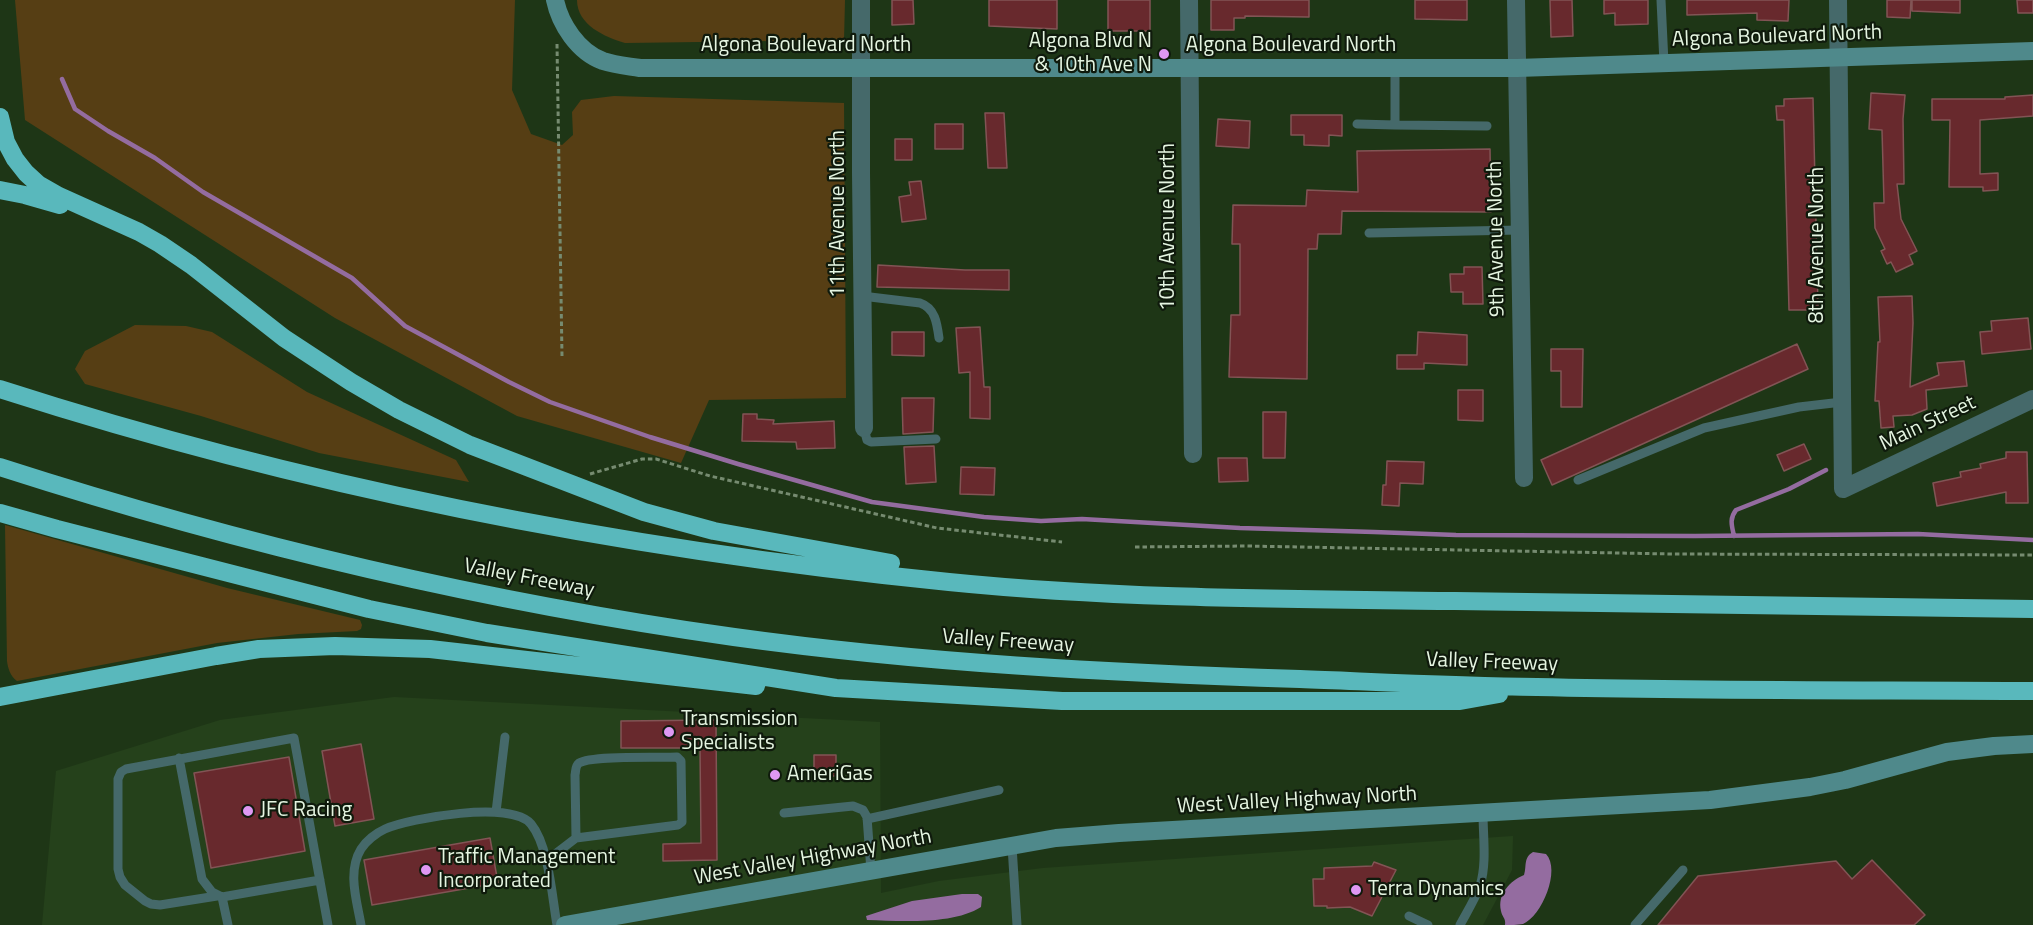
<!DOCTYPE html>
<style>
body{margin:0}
canvas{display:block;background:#1e3616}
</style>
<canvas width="2033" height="925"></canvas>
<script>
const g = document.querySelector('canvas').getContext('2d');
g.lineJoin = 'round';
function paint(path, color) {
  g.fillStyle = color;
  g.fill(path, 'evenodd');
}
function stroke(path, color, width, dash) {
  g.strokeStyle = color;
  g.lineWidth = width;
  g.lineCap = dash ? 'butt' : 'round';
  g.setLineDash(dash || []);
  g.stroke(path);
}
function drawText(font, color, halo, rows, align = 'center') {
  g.font = font + ' "Titillium Web",sans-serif';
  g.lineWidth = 4.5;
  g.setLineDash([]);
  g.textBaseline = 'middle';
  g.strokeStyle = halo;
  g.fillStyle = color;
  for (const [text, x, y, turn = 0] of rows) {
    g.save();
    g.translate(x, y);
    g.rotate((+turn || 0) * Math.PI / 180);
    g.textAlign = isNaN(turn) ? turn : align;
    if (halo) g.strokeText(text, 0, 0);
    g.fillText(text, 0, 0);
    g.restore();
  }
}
paint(new Path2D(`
 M394,697L880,722L881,893L939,881L1043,868L1513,836L1512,870L1483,925H42L56,771L220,720Z`), '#25411b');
paint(new Path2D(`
 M15,0H515L512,90L531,134L562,145L573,135L572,112L581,100L614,96L844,103L846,398L709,400L681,463L517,416L335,318L25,120Z
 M577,0H845L844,40L625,43C605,37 577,25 577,0Z
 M135,325L186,326L212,332L307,392L456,460L469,482L319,453L201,416L85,384L75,369L85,351Z
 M5,525L227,588L360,620L362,625L361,629L357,631L298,634L217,643L17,681C10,676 8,668 7,661Z`), '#563e14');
paint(new Path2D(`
 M1533,852L1546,854C1561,870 1542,916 1523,924C1518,925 1510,925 1505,925C1506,918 1502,917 1501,911C1497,894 1510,881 1524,875C1527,866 1523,858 1533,852Z
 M962,894H978L982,897L981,907C953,925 900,921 867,920L866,916L912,901Z`), '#946ca0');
stroke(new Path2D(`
 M62,79L75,109L108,131L155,158L203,192L352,278L405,326L509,382L550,402L650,437L738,464L872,502L984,517L1041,521L1082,519L1240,528L1374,532L1456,535L1695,536L1918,534L2033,540
 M1734,536C1732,526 1729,519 1736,510L1789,489L1826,470`), '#946ca0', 4.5);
const building = new Path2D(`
 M892,0H913L914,24L892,25Z
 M989,0H1057V29L989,26Z
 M1108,0H1150V31H1108Z
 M1211,0H1309V17L1245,16V18H1234V30H1211Z
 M1415,0H1467V20L1415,19Z
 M1550,0H1572L1573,36L1551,37Z
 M1604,0H1648V24L1615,25V13L1604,14Z
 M1687,0H1789L1788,21L1757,20V13L1687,15Z
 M1887,0H1911L1910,18L1887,17Z
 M1912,0H1960V13L1912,11Z
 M2017,0H2033V13H2018Z
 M1871,93L1905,95L1903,119L1904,184H1897L1901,219L1917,251L1909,255L1913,264L1896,272L1891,262L1887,264L1881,251L1885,249L1875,228L1874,203H1884L1882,130L1869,129Z
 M2033,95V116L1980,120V174L1998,173V190L1983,191V187H1949L1950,120H1932V99H2005V97Z
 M1813,98L1818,306H1810V310H1789L1784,120H1777L1776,106H1784V99Z
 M985,113H1004L1007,168H988Z
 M1291,115H1342V136L1329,135V146L1304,145V135H1291Z
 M1218,119L1250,121L1249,148L1216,146Z
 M935,124H963V149H935Z
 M895,139H912V160H895Z
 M1490,149L1491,212L1342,211L1341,234H1318L1317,249H1308L1307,379L1229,377L1231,315H1240V244H1232L1233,205L1306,206L1307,190L1358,192L1357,151Z
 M921,181L926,219L902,222L899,197L911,195L909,182Z
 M878,265L965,270H1009V290L877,287Z
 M1464,267H1482L1483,304H1463V292H1451L1450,274H1464Z
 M1912,296L1913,323L1910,387L1939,375L1937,363L1964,361L1967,386L1926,390L1927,409L1912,415L1893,416L1894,427L1881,428L1879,401H1875L1878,342H1880L1878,297Z
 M2028,318L2031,349L1982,354L1980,332L1992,331L1991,321Z
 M980,327L984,387H990V419L970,418V372L959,373L956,328Z
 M892,332H924V356L892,355Z
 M1418,332L1467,335V365L1424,363V369H1397V355H1417Z
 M1797,344L1808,369L1552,485L1541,460Z
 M1551,349H1583L1582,407H1561V371H1551Z
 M1458,390H1483V421L1458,420Z
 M902,398H934L933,432L903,434Z
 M1263,412H1286L1285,458H1263Z
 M743,414H757V419L774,420L773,424L834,421L835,448L797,449L796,442L742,441Z
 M1804,444L1811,459L1784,471L1777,455Z
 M934,446L936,482L906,484L904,447Z
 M2006,452H2027L2028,503H2006V492L1937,506L1933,483L1961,477L1960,472L1981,468L1980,464L2006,458Z
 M1218,458H1247L1248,481L1219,482Z
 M1387,461L1424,462L1423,484L1400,483L1399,506L1382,505L1383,485H1386Z
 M961,467L995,468L994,495L960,494Z
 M716,720L717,860L663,861V844L701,843L700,748H621V721Z
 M361,744L374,819L335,826L322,751Z
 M814,755H836V776H814Z
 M289,757L305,851L211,868L194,773Z
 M490,838L498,883L372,905L364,860Z
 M1872,860L1925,915L1914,925H1658L1698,876L1836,861L1852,879Z
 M1374,862L1396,870L1372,916L1350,907L1327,908V906H1314L1313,879H1324V868L1372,866Z`);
paint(building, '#68292d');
stroke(building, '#825455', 1.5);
stroke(new Path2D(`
 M557,44L562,356
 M590,474L642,459H656L710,476L937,528L1062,542
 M1135,547L1247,546L1672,554L2033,555`), '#768b70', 3, [4.5, 3]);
stroke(new Path2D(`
 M1661,0L1664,63
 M1357,124L1395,125V68
 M1395,125L1487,126
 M1369,233L1520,230
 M862,296L920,303C935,308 937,323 939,338
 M863,425L867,440L871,442L936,439
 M1578,480L1704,428L1799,407L1842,402
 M179,758L202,879L212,892L222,897L320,880
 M496,812L505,737
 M784,813L853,806L863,810L867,817L871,871
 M867,819L999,790
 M1012,846L1017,925
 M546,861L576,838L678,825L682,822L681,761L677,757C659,758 592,755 579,763C575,766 576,771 575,775L576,838
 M217,896L160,905L151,904L145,901L125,885L120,877L118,869V779L121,772L126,769L294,738L328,925
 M222,897L228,925
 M1409,916L1428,925
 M361,925C357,901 347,872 361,849C366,841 376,833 385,829C411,818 511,800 531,824C549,846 552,897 557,925
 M1460,925C1467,912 1475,899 1480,886C1487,863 1483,837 1483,813
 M1635,925L1683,870`), '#45696a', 9);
stroke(new Path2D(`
 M861,0V173L864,428
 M1189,0L1193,454
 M1516,0L1524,478
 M1838,0L1843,489L2033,399`), '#45696a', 18);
stroke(new Path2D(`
 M555,0C560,24 578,52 603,61C615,65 628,66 640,68H1517L2033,51
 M565,925L1056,838L1119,833L1710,800L1810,787L1845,780L1947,752L1994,746L2033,744`), '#4f898b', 18);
stroke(new Path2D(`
 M0,117L6,142L15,159L26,173L38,184L59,196L139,232L160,244L191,265L284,338L351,382L399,410L470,445L644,512L714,531L891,563
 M0,190L25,195L60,205
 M0,389C307,488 628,550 949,582C1117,599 1287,599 1455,601C1648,604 1840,606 2033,609
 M0,467C239,544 485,602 734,637C921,663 1111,673 1300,679C1379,682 1458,686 1537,687C1702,691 1868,690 2033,691
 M0,513L57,529L369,609L487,633L836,688L1062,701H1460L1499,694
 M0,697L216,656L259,649L335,646L430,649L756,686`), '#59b8bc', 18);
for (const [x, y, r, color] of [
 [1164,54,6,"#de98f2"],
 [669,732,6,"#de98f2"],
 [775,775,6,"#de98f2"],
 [248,811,6,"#de98f2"],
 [426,870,6,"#de98f2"],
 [1356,890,6,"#de98f2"]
]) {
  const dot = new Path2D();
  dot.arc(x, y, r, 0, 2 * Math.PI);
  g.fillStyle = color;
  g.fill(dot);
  stroke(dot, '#0f1a0c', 2);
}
drawText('21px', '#e5f5e1', '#0f1a0c', [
 ["Algona Boulevard North",1777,37,-2],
 ["Algona Boulevard North",806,46],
 ["Algona Boulevard North",1291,46],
 ["11th Avenue North",839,214,-90],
 ["10th Avenue North",1169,227,-90],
 ["9th Avenue North",1497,239,-91],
 ["8th Avenue North",1818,245,-90],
 ["Main Street",1928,424,-25],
 ["Valley Freeway",529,579,11],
 ["Valley Freeway",1008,642,4],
 ["Valley Freeway",1492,663,2],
 ["West Valley Highway North",1297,801,-3],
 ["West Valley Highway North",813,858,-10]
]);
drawText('21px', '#e5f5e1', '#0f1a0c', [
 ["Algona Blvd N",1152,42,"right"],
 ["& 10th Ave N",1152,66,"right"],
 ["Transmission",681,720],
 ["Specialists",681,744],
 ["AmeriGas",787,775],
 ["JFC Racing",260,811],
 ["Traffic Management",438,858],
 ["Incorporated",438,882],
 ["Terra Dynamics",1368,890]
], 'left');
</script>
